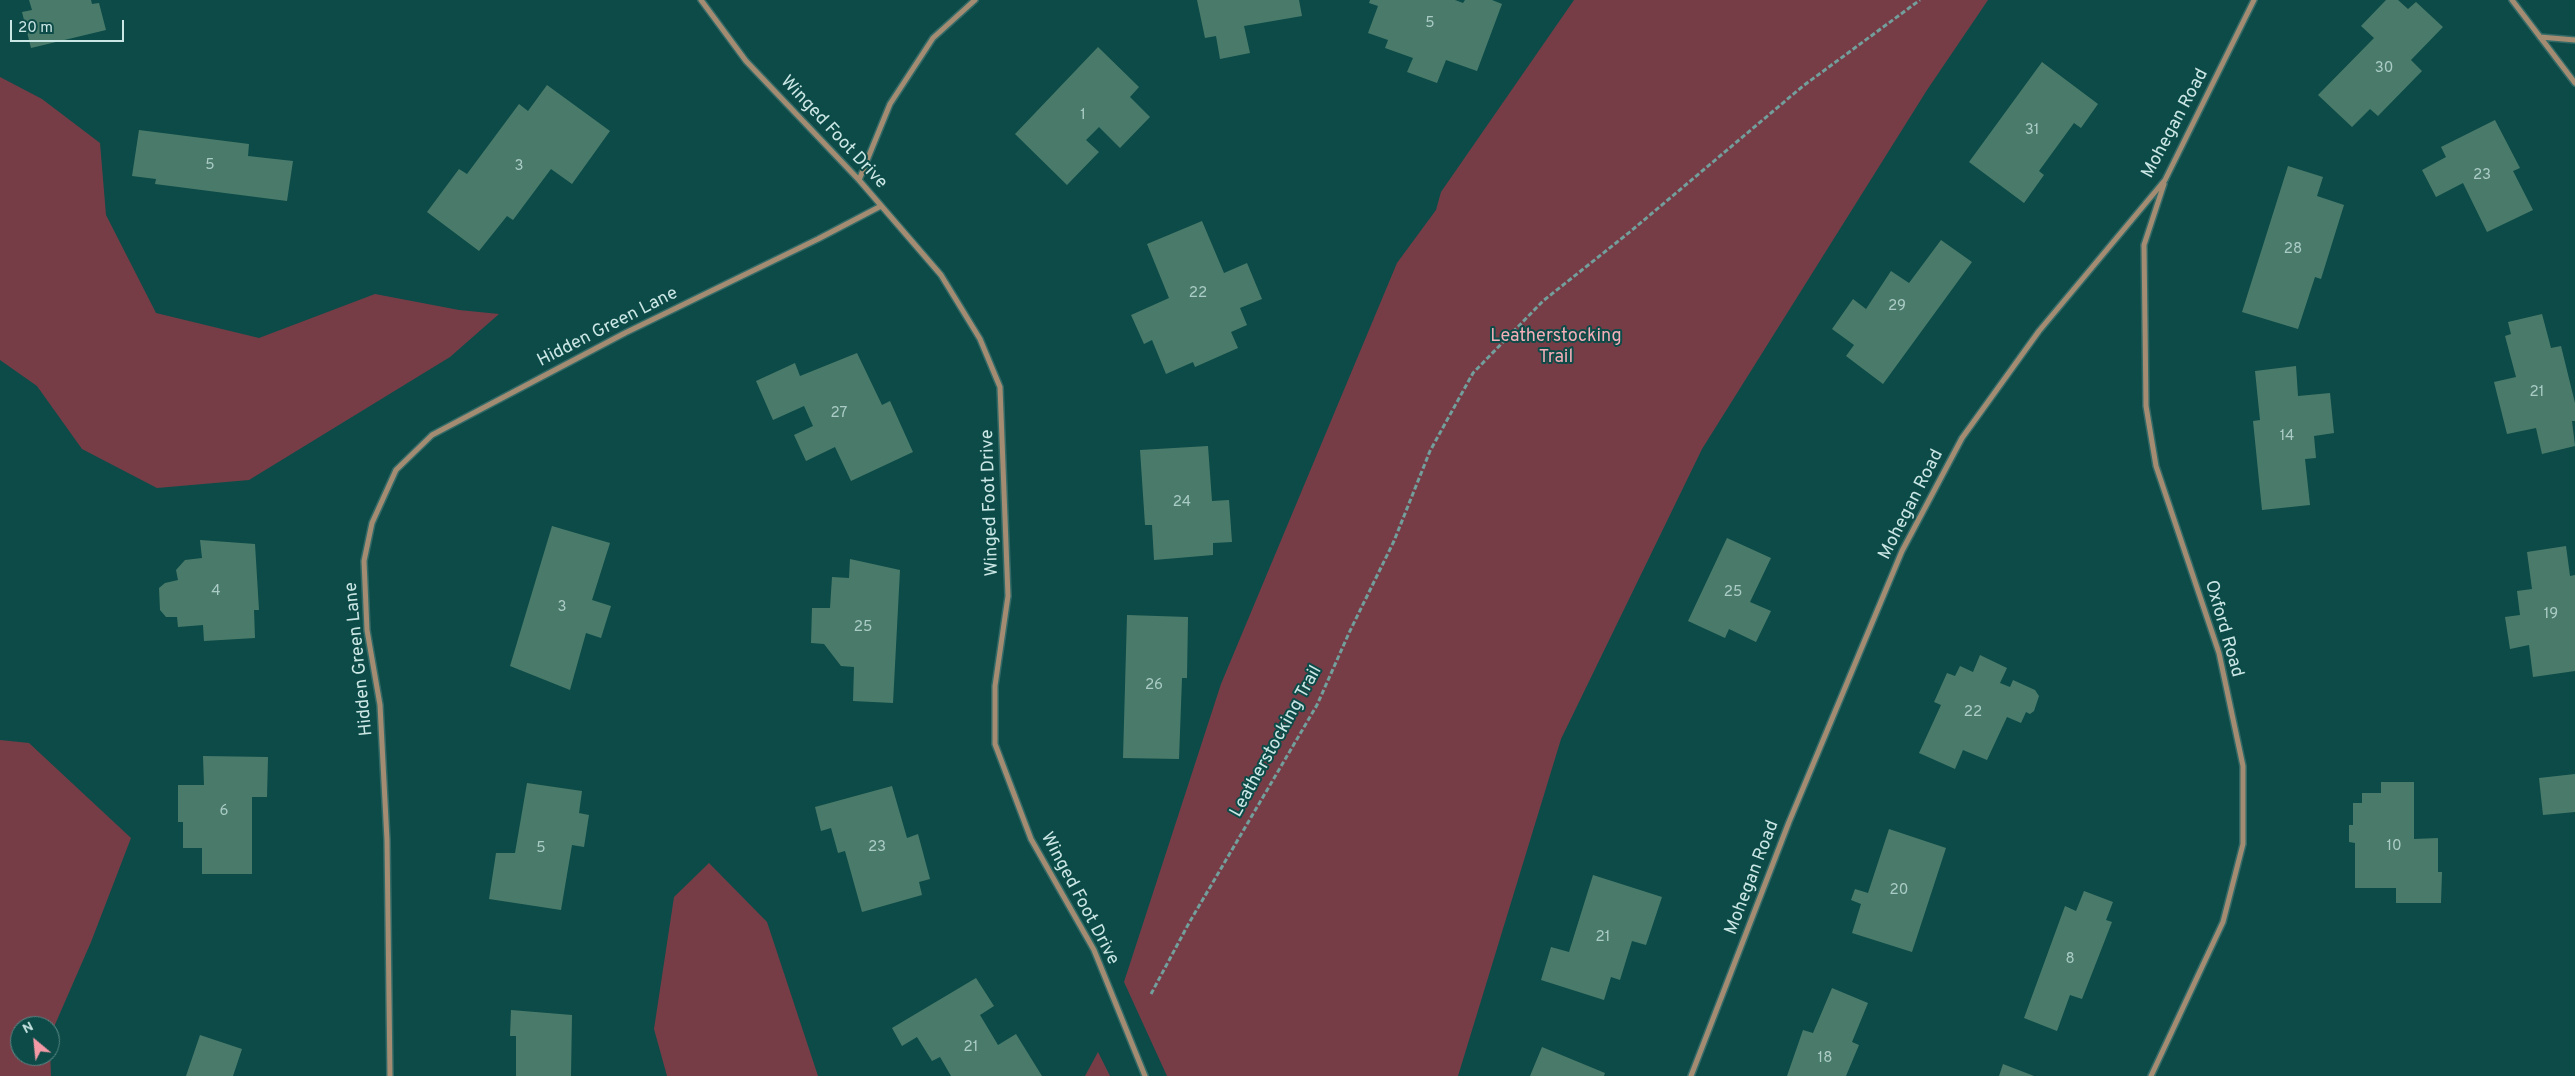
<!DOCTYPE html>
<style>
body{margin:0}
#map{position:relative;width:2575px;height:1076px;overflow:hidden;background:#0d4b48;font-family:Overpass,sans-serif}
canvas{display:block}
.north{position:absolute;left:10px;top:1016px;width:50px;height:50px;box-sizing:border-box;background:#0d4b48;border:1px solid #598987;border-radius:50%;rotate:332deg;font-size:14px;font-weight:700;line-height:20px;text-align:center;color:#cbe7e5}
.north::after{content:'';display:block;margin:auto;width:18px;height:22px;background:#f39aa7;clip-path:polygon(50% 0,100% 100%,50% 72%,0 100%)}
.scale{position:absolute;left:10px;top:20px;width:114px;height:22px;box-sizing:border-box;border:2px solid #cbe7e5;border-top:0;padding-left:6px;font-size:15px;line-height:18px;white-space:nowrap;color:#cbe7e5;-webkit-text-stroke:4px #0d4b48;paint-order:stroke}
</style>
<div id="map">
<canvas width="2575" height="1076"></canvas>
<div class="north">N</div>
<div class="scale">20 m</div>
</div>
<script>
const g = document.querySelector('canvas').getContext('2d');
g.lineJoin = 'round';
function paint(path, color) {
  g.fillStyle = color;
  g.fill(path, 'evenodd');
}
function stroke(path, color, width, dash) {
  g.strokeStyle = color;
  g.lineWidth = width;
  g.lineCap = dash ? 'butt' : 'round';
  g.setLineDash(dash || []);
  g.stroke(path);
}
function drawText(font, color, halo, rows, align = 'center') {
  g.font = font + ' Overpass,sans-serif';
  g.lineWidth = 4;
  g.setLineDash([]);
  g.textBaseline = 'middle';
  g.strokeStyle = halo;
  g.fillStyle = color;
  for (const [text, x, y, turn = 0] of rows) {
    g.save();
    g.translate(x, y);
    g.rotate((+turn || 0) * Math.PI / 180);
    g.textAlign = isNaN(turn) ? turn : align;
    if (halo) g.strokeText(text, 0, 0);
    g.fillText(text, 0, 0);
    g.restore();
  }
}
paint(new Path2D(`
 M1574,0H1988L1927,90L1702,449L1561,739L1458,1076H1167L1124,982L1221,684L1397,263L1436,210L1441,192Z
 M0,77L42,99L100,143L106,215L156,313L259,338L375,294L459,310L499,314L450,357L249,480L157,488L82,449L37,386L0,360Z
 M0,740L29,743L131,838L91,942L50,1036V1026H20V1056H50V1049L51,1076H0Z
 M709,863L767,922L818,1076H667L654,1029L674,897Z
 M1098,1052L1110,1076H1085Z`), '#773d47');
paint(new Path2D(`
 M29,0H91L92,4L99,3L106,30L31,48L22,12L32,10Z
 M1197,0H1299L1302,16L1244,26L1250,53L1220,59L1216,36L1205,38Z
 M1370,0H1455L1463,3L1465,0H1492L1502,4L1477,71L1446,60L1437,83L1407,72L1413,58L1385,48L1388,40L1368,33L1378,6L1369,3Z
 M2386,0H2398L2408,9L2416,2L2443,27L2411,60L2422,71L2378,116L2370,109L2352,127L2318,95L2374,38L2361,26Z
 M1098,47L1139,87L1130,97L1150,117L1120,148L1099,127L1086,140L1099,152L1067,185L1015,134Z
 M2042,62L2098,104L2081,128L2074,123L2039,171L2044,175L2024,203L1969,162Z
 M547,85L610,131L572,184L551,169L513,220L507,216L479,251L427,212L459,169L467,174L519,104L528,111Z
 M2495,120L2520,168L2513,171L2533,210L2487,232L2463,183L2436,197L2422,170L2446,157L2441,147Z
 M139,130L249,144L248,156L293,161L287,201L155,184L156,179L132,176Z
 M2288,166L2323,177L2317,196L2344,205L2321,279L2315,277L2298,329L2242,312Z
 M1202,221L1224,273L1247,263L1262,299L1240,308L1247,325L1231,332L1238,348L1195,367L1193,362L1166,374L1152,340L1144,344L1131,315L1169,298L1147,244Z
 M1941,240L1972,262L1883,384L1846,356L1854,345L1832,329L1853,299L1866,309L1891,271L1909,283Z
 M2542,314L2551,348L2561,346L2575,403V421H2572L2575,446L2542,454L2536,428L2507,434L2494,382L2516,377L2505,336L2511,334L2508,322Z
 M857,353L882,405L890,401L913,452L851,481L835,447L806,461L794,435L813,426L804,406L773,420L756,381L795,363L800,376Z
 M2296,366L2298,396L2330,393L2334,433L2314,436L2316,458L2305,459L2310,505L2262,510L2253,421L2260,420L2255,371Z
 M1208,446L1212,501L1229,500L1232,542L1213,543V555L1154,560L1152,525H1145L1140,450Z
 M552,526L610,543L592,600L611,606L601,638L586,633L570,690L510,666Z
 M1727,538L1771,558L1750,602L1771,611L1756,642L1729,629L1725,638L1688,621Z
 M200,540L255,544L259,610H254L255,638L204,641L203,625L178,627L177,617H166L160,610L159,588L165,583L178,580L176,570L185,560L202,558Z
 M2566,546L2570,576L2575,575V671L2533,677L2529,645L2510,649L2505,617L2520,615L2517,591L2532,589L2527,552Z
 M850,559L900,570L893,703L853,701L854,667L841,666L824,644L811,643L812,608H830L832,577L849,578Z
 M1127,615L1188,617L1187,678H1182L1179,759L1123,758Z
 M1980,655L2007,668L2000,683L2010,687L2013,680L2035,690L2039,696L2034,711L2030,714L2026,712L2021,723L2007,717L1987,760L1963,750L1955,769L1919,753L1941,705L1934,702L1947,673L1955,676L1960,666L1973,672Z
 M203,756L268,757L267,797H252V874H202V848H183V822H178V785H204Z
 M2575,774V812L2543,815L2539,778Z
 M2381,782H2414V839L2438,838V872H2442L2441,903H2396V888H2355V843L2349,842V825H2353V803H2362V793H2381Z
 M527,783L582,791L579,813L589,815L584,847L572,845L561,910L489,899L496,853H515Z
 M892,786L907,838L918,834L930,879L919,882L922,895L862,912L845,851L838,853L831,828L821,831L815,807Z
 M1889,829L1946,848L1912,952L1852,933L1861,904L1851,900L1855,889L1868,893Z
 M1593,875L1662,897L1646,945L1632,941L1620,980L1611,977L1604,1000L1541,980L1551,947L1569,952Z
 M2084,891L2113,902L2106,920L2112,922L2082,999L2070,995L2057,1031L2024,1018L2065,906L2076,911Z
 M976,978L994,1006L980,1015L998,1045L1016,1034L1042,1076H951L940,1057L932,1061L917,1037L902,1046L892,1028Z
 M1832,988L1868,1003L1852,1042L1859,1045L1846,1076H1787L1803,1030L1813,1033Z
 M511,1010L572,1015L571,1076H516V1036H510Z
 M200,1035L242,1049L233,1076H186Z
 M1542,1047L1605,1073L1604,1076H1530Z
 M2003,1064L2034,1076H1999Z`), '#4a7b6a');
const street = new Path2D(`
 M701,0L746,61L859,180L941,275L980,339L1000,387L1008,596L995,686V744L1031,839L1094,950L1145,1076
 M2512,0L2575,83
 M2540,37L2575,40
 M859,180L890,104L933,38L975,0
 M390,1076L387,840L380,705L367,630L364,561L372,523L396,470L432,435L625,333L818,239L881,206
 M1691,1076L1789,822L1902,551L1962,438L2039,331L2165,180L2254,0
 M2151,1076L2223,922L2243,844V766L2219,653L2156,466L2146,406L2144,245L2164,184`);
stroke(street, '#336a67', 8);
stroke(new Path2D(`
 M1151,994L1189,923L1317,705L1349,633L1394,541L1430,451L1473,373L1543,301L1631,231L1803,86L1920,0`), '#729e9b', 3, [5, 2.5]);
stroke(street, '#a38c71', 5);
drawText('15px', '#abccc6', null, [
 ["5",1430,24],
 ["30",2384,69],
 ["1",1083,116],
 ["31",2032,131],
 ["5",210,166],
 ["3",519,167],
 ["23",2482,176],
 ["28",2293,250],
 ["22",1198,294],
 ["29",1897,307],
 ["21",2537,393],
 ["27",839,414],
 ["14",2287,437],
 ["24",1182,503],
 ["4",216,592],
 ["25",1733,593],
 ["3",562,608],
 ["19",2551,615],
 ["25",863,628],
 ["26",1154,686],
 ["22",1973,713],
 ["6",224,812],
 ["10",2394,847],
 ["23",877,848],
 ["5",541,849],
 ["20",1899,891],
 ["21",1603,938],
 ["8",2070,960],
 ["21",971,1048],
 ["18",1825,1059]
]);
drawText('18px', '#cbe7e5', '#0d4b48', [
 ["Mohegan Road",2176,124,-62],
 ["Winged Foot Drive",833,133,47],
 ["Hidden Green Lane",608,328,-27],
 ["Winged Foot Drive",991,503,-92],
 ["Mohegan Road",1912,505,-63],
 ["Oxford Road",2223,629,74],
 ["Hidden Green Lane",360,659,-96],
 ["Leatherstocking Trail",1277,742,-61],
 ["Mohegan Road",1753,878,-69],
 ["Winged Foot Drive",1079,899,62]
]);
drawText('18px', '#f3aeb7', '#0d4b48', [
 ["Leatherstocking",1556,337],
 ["Trail",1556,358]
]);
</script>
